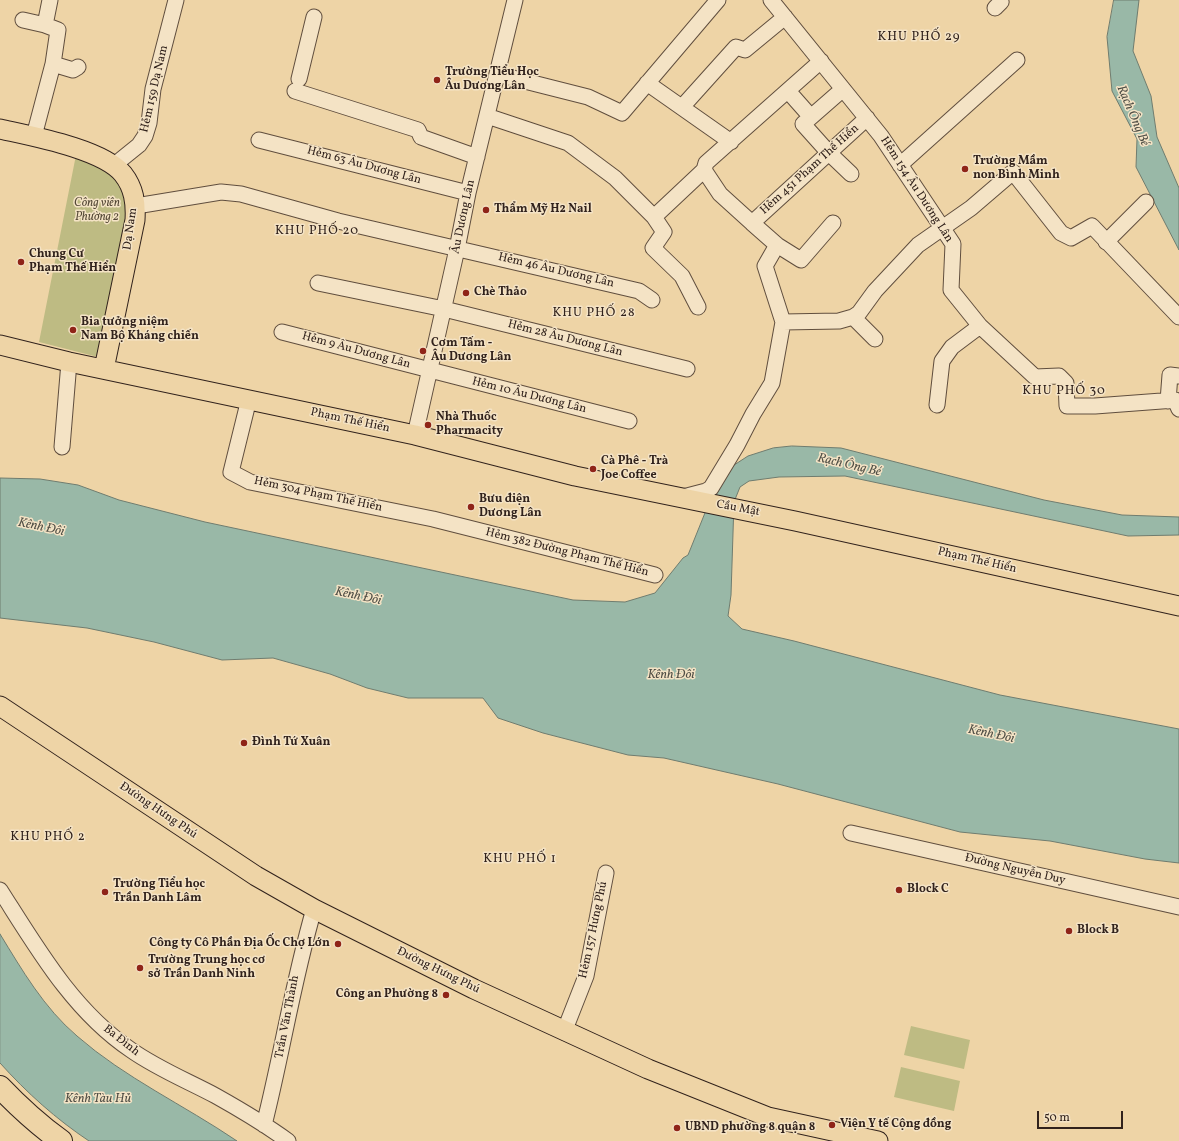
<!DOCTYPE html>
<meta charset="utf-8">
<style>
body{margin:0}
#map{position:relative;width:1179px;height:1141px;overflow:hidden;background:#eed4a6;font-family:Vollkorn,serif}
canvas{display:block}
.scale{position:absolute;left:1037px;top:1111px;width:86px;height:18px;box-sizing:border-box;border:2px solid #31221c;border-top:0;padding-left:5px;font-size:12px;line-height:14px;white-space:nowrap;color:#31221c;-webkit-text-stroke:3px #f4e3c5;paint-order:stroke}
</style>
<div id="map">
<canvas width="1179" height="1141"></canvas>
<div class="scale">50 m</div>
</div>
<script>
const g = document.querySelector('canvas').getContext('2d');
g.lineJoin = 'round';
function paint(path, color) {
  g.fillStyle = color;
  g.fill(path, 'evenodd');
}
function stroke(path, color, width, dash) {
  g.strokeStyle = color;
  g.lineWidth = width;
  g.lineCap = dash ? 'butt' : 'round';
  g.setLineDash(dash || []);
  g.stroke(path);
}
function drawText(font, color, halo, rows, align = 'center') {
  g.font = font + ' Vollkorn,serif';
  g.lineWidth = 3;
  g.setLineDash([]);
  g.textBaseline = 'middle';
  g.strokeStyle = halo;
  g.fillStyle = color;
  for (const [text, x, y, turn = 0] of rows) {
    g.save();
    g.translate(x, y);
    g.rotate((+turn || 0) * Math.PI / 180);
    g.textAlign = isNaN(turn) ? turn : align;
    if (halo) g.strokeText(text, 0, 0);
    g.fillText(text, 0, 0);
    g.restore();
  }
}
paint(new Path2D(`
 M76,155L94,163L117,179L132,202L98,357L39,342Z
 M911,1026L970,1040L964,1069L904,1055Z
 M901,1067L960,1081L954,1111L894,1097Z`), '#bebb83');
const water = new Path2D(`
 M1114,0H1139L1133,51L1151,96L1157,137L1179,188V250L1136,167L1137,139L1112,91L1107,37Z
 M792,446L841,448L1044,500L1122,515L1179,517V535L1128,536L845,476L779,477L749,481L740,487L734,502L731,595L728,616L742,629L794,641L1000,695L1179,729V863L1145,859L1050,841L960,832L778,784L664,758L628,755L543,733L498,718L483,698H408L367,688L330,674L273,658L222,660L154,642L87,628L0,618V478L40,479L78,485L119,500L205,522L573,600L625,602L655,593L683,558L688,555L711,498L731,467L748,456L773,448Z
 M0,934C22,970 44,1008 77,1036C125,1078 184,1105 237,1141H89C56,1119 27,1093 0,1063Z`);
paint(water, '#99b8a7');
stroke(water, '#6f7c6f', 1);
const minor = new Path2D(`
 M771,0L881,136L953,244L951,290L980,326L1035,377L1059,376L1066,383L1067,406H1095L1175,400L1179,409
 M995,8L1001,2L1000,0
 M23,20L45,25L58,30L53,64L34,136
 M45,25L50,0
 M53,64L73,70L78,67
 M497,74L588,97L622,113L718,0
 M299,79L314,17
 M647,83L731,142
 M843,89L803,124L829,153L851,174
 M295,91L418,130L421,137L477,157
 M788,91L811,117
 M682,107L736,47L745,50L785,17
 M487,116L568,143L615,178L654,217L664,232L653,248L682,276L698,307
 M259,140L468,193
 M900,165L1017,60
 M113,166L139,145L145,136L149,123L153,89L176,0
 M704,170L720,194L752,223
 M136,206L221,192L241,194L338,221L609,284L639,291L652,300
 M654,217L704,170L706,163L821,61
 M1106,242L1146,202
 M777,245L801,260L833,223
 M318,283L444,309L687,369
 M853,317L875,339
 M783,322L839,321L853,317L859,313L875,291L918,245L971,208L1013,172L1061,233L1071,238L1092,226L1179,317
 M282,332L629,421
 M249,399L231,472L250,482L433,519L655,575
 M1168,401L1170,375L1179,376
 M937,405L942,361L952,347L980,326
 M415,435L457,249L468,193L515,0
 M62,447L69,362
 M683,497L706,491L711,488L737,445L753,414L772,383L783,322L765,266L777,245L752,223L867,118
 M851,833L1179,907
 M0,890C37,948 73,1011 131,1050C158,1069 188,1081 216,1096C241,1110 266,1125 288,1141
 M564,1032L586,976L606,873
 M264,1125C282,1054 293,981 314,909`);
const major = new Path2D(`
 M0,129C31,136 103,149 123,174C134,188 136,203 135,220L104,369
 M0,345L69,362L415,435L575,476L795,521L1179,606
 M0,706L256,876L314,909L474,989L648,1069L768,1117L878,1141`);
const highway = new Path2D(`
 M0,1087C19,1107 39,1125 61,1141`);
stroke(minor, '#604e3e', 17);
stroke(major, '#31221c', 21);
stroke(highway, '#31221c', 24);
stroke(minor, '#f4e3c5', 15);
stroke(major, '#eed4a6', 19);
stroke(highway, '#eed4a6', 22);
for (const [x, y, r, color] of [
 [437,80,4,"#8f2418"],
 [965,169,4,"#8f2418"],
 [486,210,4,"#8f2418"],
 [21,262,4,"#8f2418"],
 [466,293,4,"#8f2418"],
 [73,330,4,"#8f2418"],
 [423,351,4,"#8f2418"],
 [428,425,4,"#8f2418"],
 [593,469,4,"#8f2418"],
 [471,507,4,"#8f2418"],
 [244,743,4,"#8f2418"],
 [899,890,4,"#8f2418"],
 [105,892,4,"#8f2418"],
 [1069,931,4,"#8f2418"],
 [338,944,4,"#8f2418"],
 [140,968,4,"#8f2418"],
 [446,995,4,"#8f2418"],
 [832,1125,4,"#8f2418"],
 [677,1128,4,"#8f2418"]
]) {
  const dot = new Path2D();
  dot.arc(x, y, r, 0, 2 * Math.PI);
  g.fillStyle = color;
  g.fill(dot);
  stroke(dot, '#f4e3c5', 1.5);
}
drawText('bold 12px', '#31221c', '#f4e3c5', [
 ["Trường Tiểu Học",445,73],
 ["Âu Dương Lân",445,87],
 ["Trường Mầm",973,162],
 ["non Bình Minh",973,176],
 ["Thẩm Mỹ H2 Nail",494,210],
 ["Chung Cư",29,255],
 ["Phạm Thế Hiển",29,269],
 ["Chè Thảo",474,293],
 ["Bia tưởng niệm",81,323],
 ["Nam Bộ Kháng chiến",81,337],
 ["Cơm Tấm -",431,344],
 ["Âu Dương Lân",431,358],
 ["Nhà Thuốc",436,418],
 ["Pharmacity",436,432],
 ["Cà Phê - Trà",601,462],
 ["Joe Coffee",601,476],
 ["Bưu điện",479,500],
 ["Dương Lân",479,514],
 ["Đình Tứ Xuân",252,743],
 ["Trường Tiểu học",113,885],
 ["Trần Danh Lâm",113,899],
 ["Block C",907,890],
 ["Block B",1077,931],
 ["Công ty Cô Phần Địa Ốc Chợ Lớn",330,944,"right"],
 ["Trường Trung học cơ",148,961],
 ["sở Trần Danh Ninh",148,975],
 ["Công an Phường 8",438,995,"right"],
 ["Viện Y tế Cộng đồng",840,1125],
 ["UBND phường 8 quận 8",685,1128]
], 'left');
drawText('12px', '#31221c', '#f4e3c5', [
 ["Hẻm 159 Dạ Nam",155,89,-77],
 ["Hẻm 63 Âu Dương Lân",364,166,15],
 ["Hẻm 451 Phạm Thế Hiển",810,170,-42],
 ["Hẻm 154 Âu Dương Lân",916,190,57],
 ["Âu Dương Lân",464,217,-78],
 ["Dạ Nam",131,229,-82],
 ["Hẻm 46 Âu Dương Lân",556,271,13],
 ["Hẻm 28 Âu Dương Lân",565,339,14],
 ["Hẻm 9 Âu Dương Lân",356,351,15],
 ["Hẻm 10 Âu Dương Lân",529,396,14],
 ["Phạm Thế Hiển",350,421,12],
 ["Hẻm 304 Phạm Thế Hiển",318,495,12],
 ["Cầu Mật",738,509,11],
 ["Hẻm 382 Đường Phạm Thế Hiển",567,553,14],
 ["Phạm Thế Hiển",977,561,13],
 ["Đường Hưng Phú",158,811,34],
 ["Đường Nguyễn Duy",1015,870,13],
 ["Hẻm 157 Hưng Phú",594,930,-78],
 ["Đường Hưng Phú",438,971,26],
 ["Trần Văn Thành",288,1017,-79],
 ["Ba Đình",121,1041,38]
]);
drawText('italic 12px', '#544836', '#f4e3c5', [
 ["Công viên",97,204],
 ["Phường 2",97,218]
]);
g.letterSpacing = '1px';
drawText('13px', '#31221c', '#f4e3c5', [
 ["KHU PHỐ 29",919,38],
 ["KHU PHỐ 20",317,232],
 ["KHU PHỐ 28",594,314],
 ["KHU PHỐ 30",1064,392],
 ["KHU PHỐ 2",48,838],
 ["KHU PHỐ 1",520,860]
]);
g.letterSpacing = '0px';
drawText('italic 13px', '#504f46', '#f4e3c5', [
 ["Rạch Ông Bé",1132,116,67],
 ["Rạch Ông Bé",849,466,13],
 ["Kênh Đôi",41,528,12],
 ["Kênh Đôi",358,597,12],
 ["Kênh Đôi",671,676],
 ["Kênh Đôi",991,735,12],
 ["Kênh Tàu Hủ",98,1100]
]);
</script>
